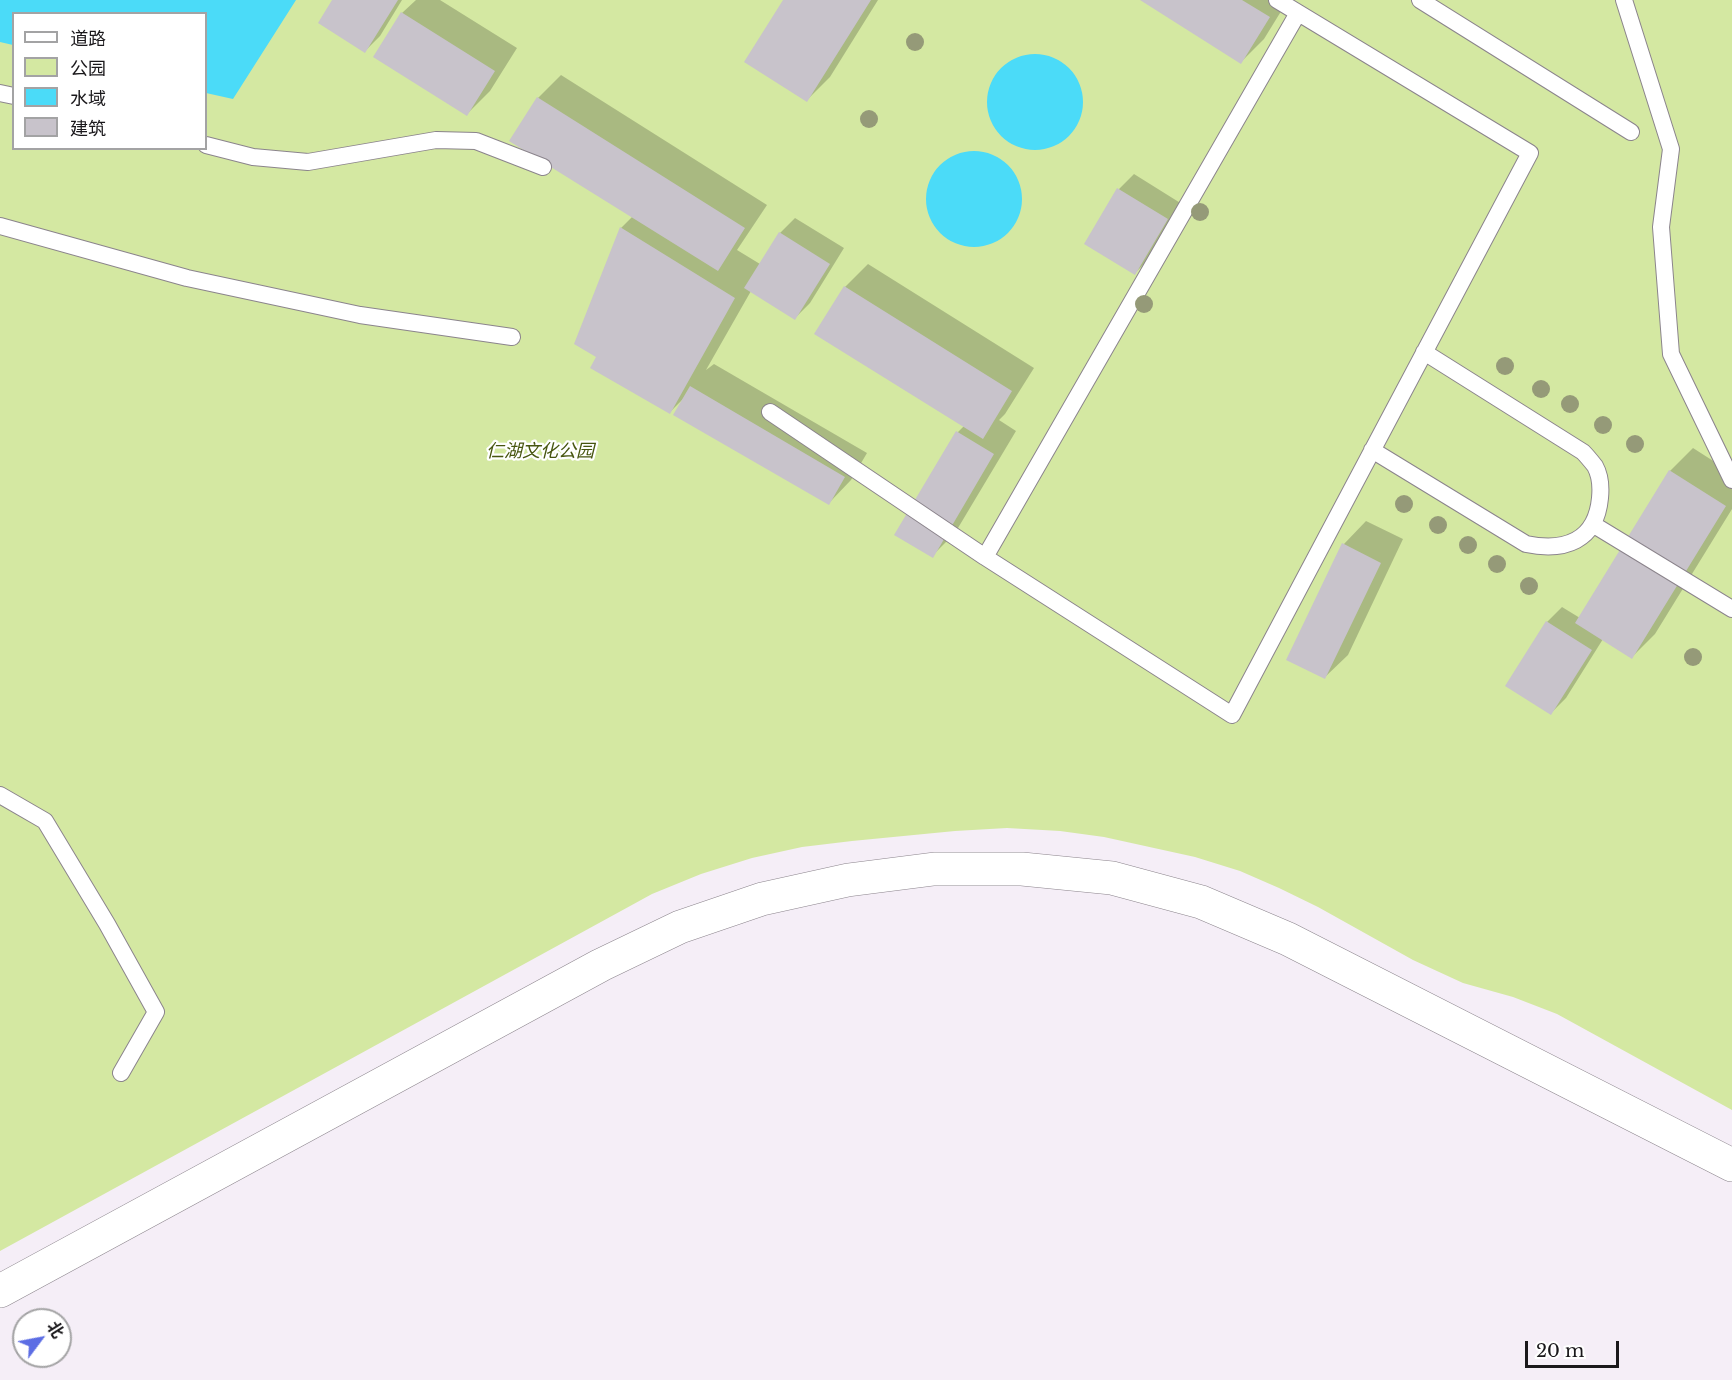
<!DOCTYPE html>
<meta charset="utf-8">
<style>
body{margin:0}
#map{position:relative;width:1732px;height:1380px;overflow:hidden;background:#f5eef7;font-family:"Libre Baskerville","Noto Sans SC",serif}
canvas{display:block}
.legend{position:absolute;left:12px;top:12px;width:195px;height:138px;box-sizing:border-box;background:#fff;border:2px solid #a3a3a4;margin:0;padding:8px 10px;list-style:none;font-size:18px;color:#1a181b}
.legend li{display:flex;align-items:center;gap:12px;height:30px}
.legend b{width:30px;border:2px solid #a3a3a4}
.north{position:absolute;left:12px;top:1308px;width:60px;height:60px;box-sizing:border-box;background:#fff;border:2px solid #a3a3a4;border-radius:50%;rotate:58deg;font-size:16px;font-weight:700;line-height:24px;text-align:center;color:#1a181b}
.north::after{content:'';display:block;margin:auto;width:21px;height:27px;background:#5c6de4;clip-path:polygon(50% 0,100% 100%,50% 72%,0 100%)}
.scale{position:absolute;left:1525px;top:1341px;width:94px;height:27px;box-sizing:border-box;border:3px solid #1a181b;border-top:0;padding-left:8px;font-size:18px;line-height:21px;white-space:nowrap;color:#1a181b;-webkit-text-stroke:4px #fff;paint-order:stroke}
</style>
<div id="map">
<canvas width="1732" height="1380"></canvas>
<ul class="legend">
<li><b style="height:8px;background:#fff"></b>道路</li>
<li><b style="height:16px;background:#d4e8a2"></b>公园</li>
<li><b style="height:16px;background:#4bdbf8"></b>水域</li>
<li><b style="height:16px;background:#c8c3cb"></b>建筑</li>
</ul>
<div class="north">北</div>
<div class="scale">20 m</div>
</div>
<script>
const g = document.querySelector('canvas').getContext('2d');
g.lineJoin = 'round';
function paint(path, color) {
  g.fillStyle = color;
  g.fill(path, 'evenodd');
}
function stroke(path, color, width, dash) {
  g.strokeStyle = color;
  g.lineWidth = width;
  g.lineCap = dash ? 'butt' : 'round';
  g.setLineDash(dash || []);
  g.stroke(path);
}
function drawText(font, color, halo, rows, align = 'center') {
  g.font = font + ' "Libre Baskerville","Noto Sans SC",serif';
  g.lineWidth = 4.5;
  g.setLineDash([]);
  g.textBaseline = 'middle';
  g.strokeStyle = halo;
  g.fillStyle = color;
  for (const [text, x, y, turn = 0] of rows) {
    g.save();
    g.translate(x, y);
    g.rotate((+turn || 0) * Math.PI / 180);
    g.textAlign = isNaN(turn) ? turn : align;
    if (halo) g.strokeText(text, 0, 0);
    g.fillText(text, 0, 0);
    g.restore();
  }
}
paint(new Path2D(`
 M0,0H1732V1110L1557,1014L1513,997L1463,983L1413,960L1318,907L1279,888L1240,871L1195,857L1104,837L1060,831L1007,828L955,831L852,841L802,847L752,858L701,874L652,894L0,1251ZM14,14H206V148H14Z`), '#d4e8a2');
paint(new Path2D(`
 M0,0H296L233,99L206,93V14H14L13,45L0,42Z
 M987 102a48 48 0 1 1 96 0a48 48 0 1 1-96 0Z
 M926 199a48 48 0 1 1 96 0a48 48 0 1 1-96 0Z`), '#4bdbf8');
paint(new Path2D(`
 M334,0H402L380,36L365,51Z
 M416,0H440L517,48L490,91L467,114L402,13Z
 M785,0H878L830,77L807,100Z
 M1143,0H1288L1264,39L1241,62Z
 M561,75L767,205L737,250L760,264L780,233L795,218L844,248L810,303L795,318L751,291L706,370L714,364L867,453L851,480L829,503L683,399L670,412L598,357L576,343L621,228L633,216L538,98Z
 M1134,174L1182,204L1150,258L1135,273L1119,189Z
 M868,264L1034,368L1005,414L999,420L1016,431L955,533L932,556L896,534L958,432L964,426L845,287Z
 M1693,448L1732,473V509L1655,634L1632,657L1603,639L1566,698L1551,713L1547,622L1562,607L1580,618L1670,471Z
 M1366,521L1403,539L1348,655L1325,677L1344,544Z`), '#0003');
paint(new Path2D(`
 M332,0H398L365,53L318,23Z
 M783,0H871L807,102L744,62Z
 M1140,0H1242L1270,17L1241,64Z
 M401,12L495,71L467,116L373,57Z
 M537,97L745,228L718,271L509,141Z
 M1117,188L1168,219L1135,275L1084,244Z
 M620,227L735,298L670,414L590,368L596,357L574,344Z
 M779,232L830,264L795,320L744,288Z
 M844,286L1012,391L983,439L814,334Z
 M690,386L845,477L829,505L673,415Z
 M956,431L994,454L933,558L894,535Z
 M1669,470L1726,506L1632,659L1575,623Z
 M1342,543L1381,563L1325,679L1286,660Z
 M1546,621L1592,650L1551,715L1505,686Z`), '#c8c3cb');
const service = new Path2D(`
 M1420,0L1631,132
 M1624,0L1671,149L1661,227L1671,354L1732,480
 M0,93L14,96
 M206,145L253,157L308,162L436,140L476,141L543,167
 M0,226L187,278L360,315L512,337
 M770,412L985,557L1232,715L1530,153L1277,0
 M1372,450L1526,544C1565,552 1596,541 1600,498C1601,488 1600,475 1595,466C1591,461 1587,456 1583,452L1424,352
 M1594,525L1732,609
 M985,557L1298,13
 M0,795L45,821L107,924L156,1012L121,1073`);
const minor = new Path2D(`
 M0,1291L601,965L680,927L762,899L848,880L934,869H1022L1112,878L1201,902L1288,939L1732,1165`);
stroke(service, '#8b848c', 18);
stroke(minor, '#8b848c', 34);
stroke(service, '#fff', 16);
stroke(minor, '#fff', 33);
g.fillStyle = '#959a78';
for (const [x, y] of [
 [915,42],
 [869,119],
 [1200,212],
 [1144,304],
 [1505,366],
 [1541,389],
 [1570,404],
 [1603,425],
 [1635,444],
 [1404,504],
 [1438,525],
 [1468,545],
 [1497,564],
 [1529,586],
 [1693,657]
]) {
  g.beginPath();
  g.arc(x, y, 9, 0, 2 * Math.PI);
  g.fill();
}
drawText('italic 18px', '#475610', '#fff', [
 ["仁湖文化公园",540,452]
]);
</script>
